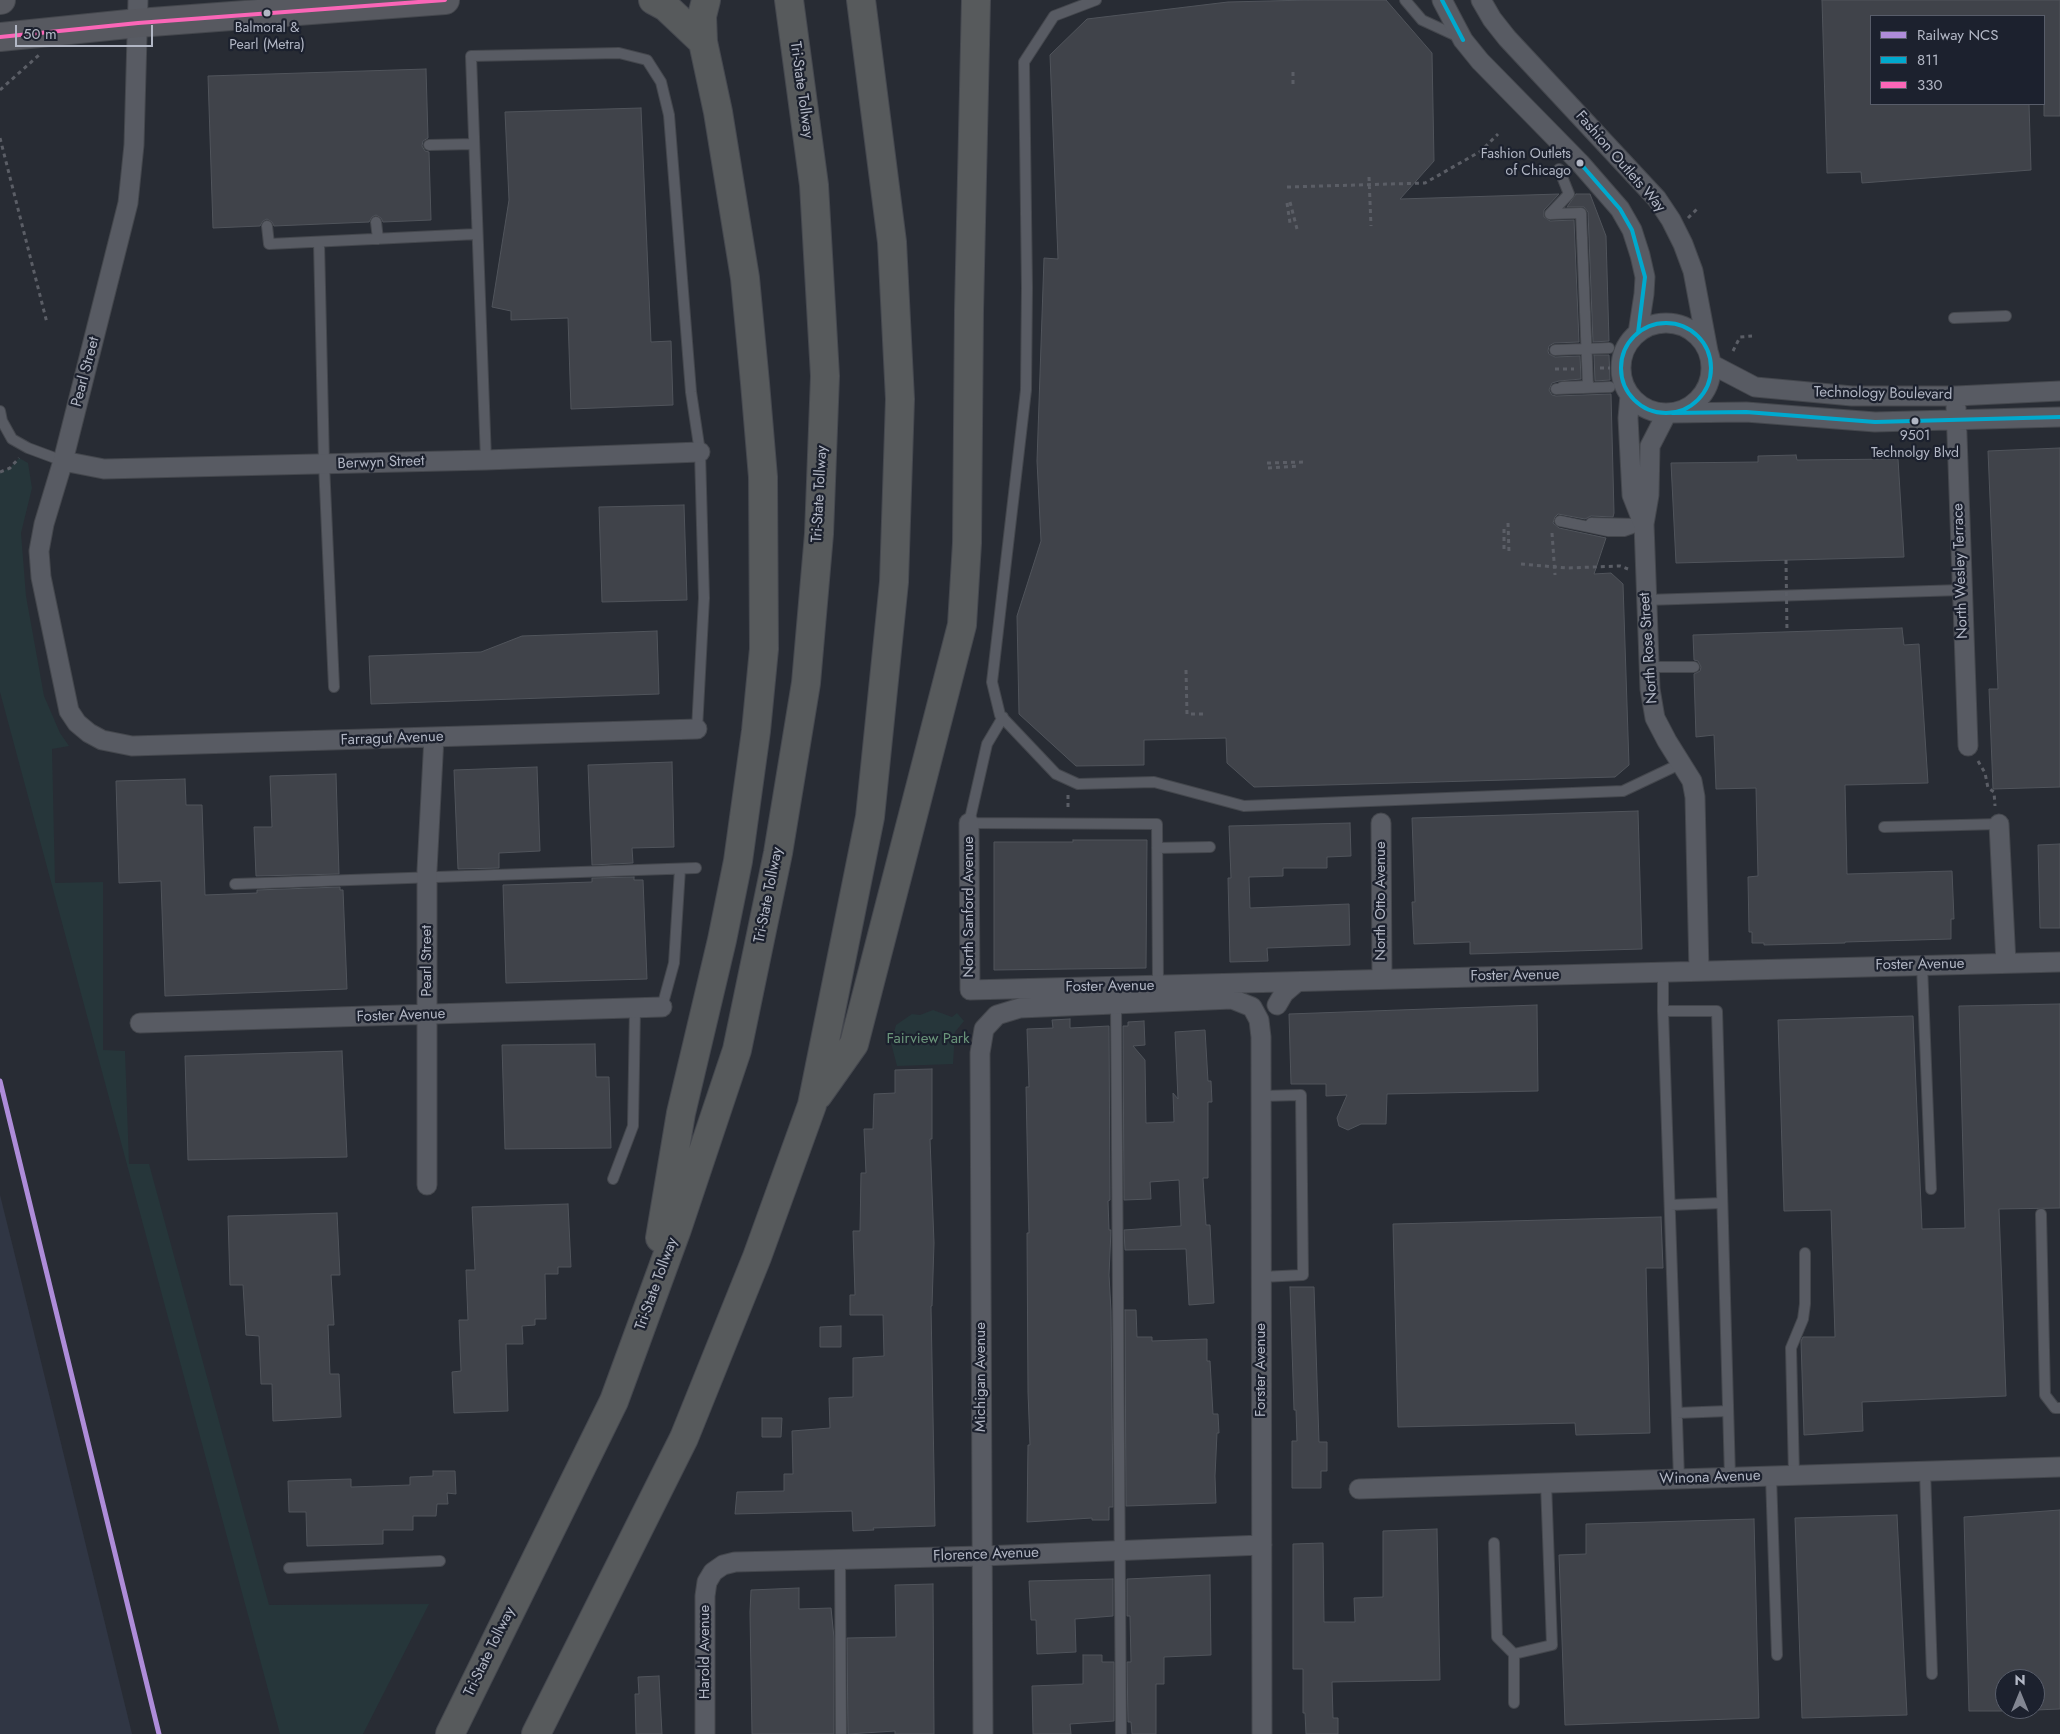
<!DOCTYPE html>
<html>
<head>
<meta charset="utf-8">
<style>
  body { margin:0 }
  #map { position:relative; width:2060px; height:1734px; overflow:hidden; background:#282c34; font-family:Jost,sans-serif }
  canvas { display:block }
  .legend { position:absolute; left:1870px; top:15px; width:175px; height:90px; box-sizing:border-box; background:#1c212e; border:1px solid #585d6a; margin:0; padding:6px 9px; list-style:none; font-size:15px; color:#b2b7c5 }
  .legend li { display:flex; align-items:center; gap:10px; height:25px }
  .legend b { width:25px; border:1px solid #585d6a }
  .north { position:absolute; left:1995px; top:1669px; width:50px; height:50px; box-sizing:border-box; background:#1c212e; border:1px solid #585d6a; border-radius:50%; rotate:0deg; font-size:14px; font-weight:700; line-height:20px; text-align:center; color:#b2b7c5 }
  .north::after { content:''; display:block; margin:auto; width:18px; height:22px; background:#828692; clip-path:polygon(50% 0,100% 100%,50% 72%,0 100%) }
  .scale { position:absolute; left:15px; top:25px; width:138px; height:22px; box-sizing:border-box; border:2px solid #b2b7c5; border-top:0; padding-left:6px; font-size:15px; line-height:18px; white-space:nowrap; color:#b2b7c5; -webkit-text-stroke:4px #1c212e; paint-order:stroke }
</style>
</head>
<body>
<div id="map">
<canvas width="2060" height="1734"></canvas>
<ul class="legend">
<li><b style="height:6px;background:#ae8cd9"></b>Railway NCS</li>
<li><b style="height:6px;background:#00a9ce"></b>811</li>
<li><b style="height:6px;background:#fa66b7"></b>330</li>
</ul>
<div class="north">N</div>
<div class="scale">50 m</div>
</div>
<script>
const context = document.querySelector('canvas').getContext('2d');
context.lineJoin = 'round';
function fillPath(path, color) { context.fillStyle = color; context.fill(path, 'evenodd'); }
const shape = rows => new Path2D(rows.map(r => 'M' + r).join(''));
function trace(path, color, width, dash) { context.strokeStyle = color; context.lineWidth = width; context.lineCap = dash ? 'butt' : 'round'; context.setLineDash(dash || []); context.stroke(path); }
function label(font, color, halo, rows, align = 'center') {
  context.font = font + ' Jost,sans-serif'; context.lineWidth = 4.5; context.setLineDash([]); context.textBaseline = 'middle'; context.strokeStyle = halo; context.fillStyle = color; for (const [text, x, y, turn = 0] of rows) {
    context.save(); context.translate(x, y); context.rotate((+turn || 0) * Math.PI / 180); context.textAlign = isNaN(turn) ? turn : align; if (halo) context.strokeText(text, 0, 0); context.fillText(text, 0, 0); context.restore();
  }
}
const airport = shape([
  [0,1195,22,1284,132,1734,0,1734]
]);
const green = shape([
  [19,458,28,463,32,488,21,533,26,596,44,696,60,733,69,746,52,749,55,883,103,882,103,1050,125,1051,129,1164,149,1164,269,1605,429,1604,363,1734,280,1734,0,692,0,472,10,468],
  [933,1010,952,1017,957,1013,964,1021,955,1032,953,1064,897,1066,891,1043,896,1025,912,1014,920,1015]
]);
const building = shape([
  [1308,0,1386,0,1432,53,1434,161,1400,199,1559,194,1544,210,1544,217,1550,221,1574,220,1579,342,1554,343,1549,346,1548,351,1549,354,1555,357,1580,356,1581,379,1559,381,1552,383,1549,390,1552,395,1556,396,1611,394,1614,513,1613,517,1591,516,1585,519,1558,514,1555,517,1553,523,1559,528,1606,538,1594,574,1611,573,1623,584,1629,765,1615,777,1254,787,1227,763,1226,738,1144,740,1144,765,1076,766,1019,714,1017,616,1041,541,1037,461,1044,258,1058,259,1050,55,1087,19,1228,2,1308,0],
  [1822,0,2060,0,2060,116,2044,116,2044,16,1871,16,1871,104,2029,104,2031,170,1862,183,1861,172,1827,173,1822,0],
  [426,69,428,138,423,141,422,146,425,151,429,152,431,220,383,222,381,218,376,215,372,217,369,222,274,226,272,222,267,219,263,221,260,226,213,228,208,76,426,69],
  [641,108,651,342,671,341,673,405,571,409,568,318,511,320,511,311,492,307,509,200,505,112,641,108],
  [1576,194,1590,194,1606,236,1609,341,1593,342,1588,212,1584,207,1567,207,1576,194],
  [1594,355,1609,355,1610,380,1595,381,1594,355],
  [2060,448,2060,787,1993,789,1989,689,1998,689,1988,451,2060,448],
  [1796,455,1797,460,1898,459,1904,557,1676,563,1671,463,1758,462,1758,456,1796,455],
  [684,505,687,600,602,602,599,507,684,505],
  [1902,628,1904,645,1919,644,1928,783,1845,785,1847,874,1952,871,1954,919,1951,919,1951,939,1845,942,1845,943,1764,945,1764,943,1752,943,1752,932,1749,932,1748,877,1758,876,1756,788,1716,789,1714,735,1696,737,1694,674,1700,671,1701,667,1698,661,1694,660,1693,635,1902,628],
  [657,631,659,694,371,704,369,656,481,652,522,636,657,631],
  [672,762,674,847,632,848,633,863,592,865,588,765,672,762],
  [537,767,540,851,499,853,499,868,458,869,454,770,537,767],
  [336,774,339,874,256,876,254,827,272,827,270,776,336,774],
  [185,779,186,805,202,805,205,895,257,893,257,890,340,887,340,890,343,890,347,989,165,996,161,881,119,883,116,781,185,779],
  [1638,811,1642,949,1470,954,1470,942,1414,944,1412,902,1415,902,1412,818,1638,811],
  [1350,823,1351,856,1327,857,1327,868,1283,868,1283,876,1249,877,1250,908,1349,904,1350,945,1267,948,1268,961,1230,962,1228,878,1231,878,1229,826,1350,823],
  [1073,840,1147,840,1146,968,994,970,994,842,1073,842,1073,840],
  [2060,844,2060,928,2040,928,2038,845,2060,844],
  [634,877,634,880,643,880,647,979,506,983,503,885,592,882,592,878,634,877],
  [2060,1004,2060,1208,1999,1209,2006,1396,1862,1402,1863,1431,1804,1435,1801,1341,1803,1337,1835,1337,1831,1210,1784,1211,1778,1020,1913,1016,1922,1229,1965,1228,1959,1006,2060,1004],
  [1537,1005,1538,1091,1387,1094,1386,1124,1361,1124,1348,1130,1339,1126,1337,1118,1347,1095,1326,1096,1326,1084,1291,1084,1289,1014,1537,1005],
  [1070,1019,1070,1028,1109,1026,1110,1200,1108,1201,1109,1230,1111,1230,1109,1275,1111,1311,1113,1507,1109,1507,1109,1520,1092,1520,1092,1518,1027,1522,1028,1445,1030,1445,1028,1392,1027,1233,1029,1233,1026,1087,1029,1087,1027,1029,1053,1028,1052,1020,1070,1019],
  [1144,1021,1145,1045,1133,1046,1145,1060,1146,1123,1174,1122,1173,1093,1178,1099,1175,1032,1205,1030,1208,1081,1211,1081,1212,1102,1208,1102,1208,1178,1203,1178,1206,1225,1210,1225,1214,1303,1189,1305,1186,1249,1125,1250,1124,1230,1181,1226,1179,1180,1150,1182,1151,1199,1124,1200,1123,1026,1128,1026,1128,1022,1144,1021],
  [595,1044,596,1077,609,1077,611,1148,505,1149,502,1045,595,1044],
  [342,1051,347,1157,188,1160,185,1056,342,1051],
  [932,1069,932,1139,930,1139,934,1243,932,1306,931,1306,935,1526,873,1528,874,1530,853,1531,852,1511,735,1514,737,1492,784,1491,784,1474,793,1474,792,1431,830,1428,829,1398,853,1397,853,1358,884,1356,883,1315,850,1315,850,1295,855,1295,853,1231,860,1231,861,1173,866,1173,864,1129,873,1129,874,1094,895,1093,895,1070,932,1069],
  [568,1204,571,1267,558,1267,558,1274,545,1274,546,1319,535,1319,535,1325,522,1326,523,1344,506,1344,508,1411,454,1413,452,1372,461,1371,459,1320,468,1320,466,1270,475,1270,472,1207,568,1204],
  [337,1213,340,1275,331,1275,334,1325,328,1325,330,1374,339,1374,341,1417,273,1421,272,1384,261,1384,259,1336,246,1335,243,1285,230,1285,228,1216,337,1213],
  [1661,1217,1663,1268,1646,1268,1650,1433,1576,1435,1575,1423,1398,1427,1393,1224,1661,1217],
  [1290,1287,1314,1287,1319,1442,1327,1442,1327,1471,1321,1471,1321,1488,1292,1488,1292,1441,1297,1441,1296,1410,1294,1410,1290,1287],
  [1125,1310,1136,1310,1137,1337,1152,1337,1152,1341,1207,1339,1207,1361,1210,1361,1213,1414,1218,1414,1219,1433,1217,1433,1215,1476,1216,1503,1126,1506,1125,1310],
  [841,1326,841,1347,820,1347,820,1327,841,1326],
  [762,1418,782,1418,781,1437,762,1437,762,1418],
  [433,1471,455,1471,456,1494,447,1493,448,1504,437,1504,436,1516,413,1516,413,1530,383,1530,383,1544,307,1546,306,1512,289,1512,288,1481,351,1479,351,1487,410,1485,410,1477,433,1476,433,1471],
  [2060,1510,2060,1709,2035,1710,2035,1679,2005,1679,2005,1711,1969,1711,1964,1517,2060,1510],
  [1897,1515,1907,1715,1802,1718,1795,1518,1897,1515],
  [1754,1519,1759,1718,1565,1725,1559,1555,1586,1554,1586,1524,1754,1519],
  [1437,1529,1440,1680,1332,1682,1333,1718,1338,1718,1338,1734,1306,1734,1305,1713,1303,1713,1303,1669,1293,1669,1293,1544,1323,1543,1324,1622,1355,1622,1354,1598,1383,1597,1383,1531,1437,1529],
  [1210,1575,1211,1655,1164,1657,1164,1684,1156,1684,1156,1734,1132,1734,1131,1722,1128,1722,1127,1662,1131,1662,1130,1616,1127,1616,1127,1579,1210,1575],
  [1113,1579,1113,1616,1075,1619,1076,1652,1037,1654,1036,1620,1031,1620,1029,1581,1113,1579],
  [933,1584,934,1734,895,1734,895,1731,848,1734,847,1638,896,1637,895,1585,933,1584],
  [799,1588,799,1609,831,1608,834,1638,834,1734,752,1734,750,1612,751,1590,799,1588],
  [1083,1655,1102,1655,1102,1662,1114,1662,1114,1721,1070,1724,1071,1734,1033,1734,1032,1686,1083,1684,1083,1655],
  [659,1676,662,1734,636,1734,635,1694,639,1694,638,1677,659,1676]
]);
const path = shape([
  [1293,84,1293,69],
  [0,90,39,55],
  [0,138,47,323],
  [1369,177,1371,226],
  [1287,187,1425,183,1481,151,1498,134],
  [1290,202,1297,229],
  [1287,203,1290,223],
  [1688,218,1699,207],
  [1733,351,1740,337,1752,336],
  [1600,368,1610,368],
  [1555,369,1574,369],
  [1267,463,1305,462],
  [1268,468,1298,466],
  [0,472,10,468,19,458],
  [1508,523,1509,552],
  [1504,529,1504,553],
  [1552,533,1555,575],
  [1521,564,1567,568,1620,566,1628,569],
  [1186,670,1187,714,1207,714],
  [1978,761,1985,773,1988,788,1994,792,1995,806],
  [1068,795,1068,810]
]);
const lane = shape([
  [1096,0,1054,16,1024,62,1027,288,1026,390,992,682,1000,715,1056,774,1078,784,1154,782,1244,806,1623,791,1682,763],
  [1405,0,1422,20,1461,38],
  [429,145,474,144],
  [1550,214,1581,213,1588,386,1562,387],
  [1550,214,1569,194,1559,169],
  [376,222,378,239],
  [267,226,269,244,477,234],
  [319,242,324,464,334,687],
  [1954,318,2006,316],
  [1555,350,1609,348],
  [1556,389,1610,387],
  [0,411,2,421,12,439,28,448,63,461],
  [486,460,471,56,619,53,647,60,661,82,669,115,691,392,700,452,704,598,697,729],
  [1560,521,1608,531,1624,531,1644,524],
  [1591,523,1637,524],
  [1646,600,1961,590],
  [1649,667,1694,667],
  [1003,717,987,744,969,823,1157,824,1158,985],
  [1884,827,1999,824],
  [1157,848,1210,847],
  [235,884,696,868],
  [1922,965,1931,1189],
  [1663,972,1663,1011,1679,1479],
  [1116,1004,1121,1734],
  [662,1007,674,963,680,869],
  [1663,1011,1717,1011,1730,1477],
  [613,1179,633,1126,635,1008],
  [1670,1205,1722,1203],
  [2041,1214,2045,1395,2055,1408,2060,1408],
  [1261,1277,1303,1275,1301,1095,1262,1096],
  [1677,1413,1728,1411],
  [1925,1471,1932,1674],
  [1794,1475,1791,1348,1803,1319,1805,1304,1805,1253],
  [1771,1476,1777,1655],
  [1494,1543,1497,1637,1514,1654],
  [840,1559,841,1734],
  [289,1568,440,1561],
  [1514,1703,1514,1654,1552,1645,1546,1483]
]);
const street = shape([
  [138,0,134,145,128,203,63,461,44,524,39,551,41,577,69,711,77,723,89,733,102,740,132,746,697,729],
  [1442,0,1463,40,1480,61,1580,163,1620,209,1632,230,1640,255,1645,277,1644,294,1638,333],
  [1481,0,1492,19,1507,38,1657,199,1671,220,1683,244,1693,271,1708,351],
  '1621 368a45 45 0 1 1 90 0a45 45 0 1 1-90 0Z',
  [1711,364,1755,387,1852,396,1956,396,2060,391],
  [1630,395,1628,418,1632,495,1643,523],
  [1956,407,1968,746],
  [1667,413,1650,446,1649,495,1644,524,1650,689,1655,718,1667,741,1692,781,1695,797,1699,971],
  [1672,413,1746,412,1875,422,2060,417],
  [63,461,104,469,486,460,700,452],
  [969,823,970,990,2060,962],
  [1381,823,1382,979],
  [1999,824,2006,963],
  [1277,1005,1284,993,1297,982],
  [140,1023,662,1007],
  [427,1185,427,870,434,737],
  [1359,1489,2060,1467],
  [705,1734,705,1596,707,1582,713,1572,723,1565,735,1562,982,1556,1262,1545],
  [983,1734,980,1053,984,1029,997,1015,1020,1008,1232,999,1252,1007,1259,1020,1261,1037,1262,1734]
]);
const secondary = shape([
  [0,0,1,0],
  [0,37,138,23,445,0]
]);
const highway = shape([
  [653,0,666,7,703,42],
  [818,1095,854,1044,962,625,967,543,969,311,976,0],
  [660,1238,681,1113,722,940,738,861,756,731,764,649,763,477,755,383,745,278,718,112,703,42,702,16,706,0],
  [450,1734,614,1401,677,1229,737,1050,778,853,806,683,819,534,825,376,814,185,789,0],
  [536,1734,684,1438,757,1257,812,1105,870,817,894,582,900,399,892,242,861,0]
]);
const pathBridge = shape([
  [1786,560,1787,632]
]);
const bus1 = shape([
  [1442,0,1463,40],
  [1580,163,1620,209,1632,230,1645,277,1638,333],
  '1621 368a45 45 0 1 1 90 0a45 45 0 1 1-90 0Z',
  [1672,413,1746,412,1875,422,2060,417]
]);
const bus2 = shape([
  [0,37,138,23,445,0]
]);
const rail1 = shape([
  [0,1081,159,1734]
]);
const markers = [
  [267,13,4.5,"#b2b7c5"],
  [1580,163,4.5,"#b2b7c5"],
  [1915,421,4.5,"#b2b7c5"]
];
const busNames = [
  ["Balmoral &",267,29],
  ["Pearl (Metra)",267,46],
  ["Fashion Outlets",1571,155,"right"],
  ["of Chicago",1571,172,"right"],
  ["9501",1915,437],
  ["Technolgy Blvd",1915,454]
];
const streetNames = [
  ["Tri-State Tollway",801,90,82],
  ["Fashion Outlets Way",1620,162,49],
  ["Pearl Street",86,372,-75],
  ["Technology Boulevard",1883,394,1],
  ["Berwyn Street",381,463,-2],
  ["Tri-State Tollway",820,494,-87],
  ["North Wesley Terrace",1961,571,-92],
  ["North Rose Street",1649,648,-94],
  ["Farragut Avenue",392,739,-2],
  ["Tri-State Tollway",769,895,-79],
  ["North Otto Avenue",1381,901,-90],
  ["North Sanford Avenue",969,907,-90],
  ["Pearl Street",427,961,-90],
  ["Foster Avenue",1920,965,-1],
  ["Foster Avenue",1515,976,-1],
  ["Foster Avenue",1110,987,-1],
  ["Foster Avenue",401,1016,-2],
  ["Tri-State Tollway",657,1284,-70],
  ["Forster Avenue",1261,1370,-90],
  ["Michigan Avenue",981,1377,-90],
  ["Winona Avenue",1710,1478,-2],
  ["Florence Avenue",986,1555,-2],
  ["Tri-State Tollway",490,1652,-64],
  ["Harold Avenue",705,1652,-90]
];
const parkNames = [
  ["Fairview Park",928,1039]
];
fillPath(airport, '#303644');
fillPath(green, '#26363a');
fillPath(building, '#40434a');
trace(building, '#50545b', 1);
trace(lane, '#44474d', 12);
trace(street, '#44474d', 21);
trace(secondary, '#44474d', 30);
trace(highway, '#45484f', 30);
trace(path, '#5b5e66', 3, [4, 4]);
trace(lane, '#585b63', 10);
trace(street, '#585b63', 19);
trace(secondary, '#575960', 28);
trace(highway, '#575a5c', 28);
trace(pathBridge, '#5b5e66', 3, [4, 4]);
trace(bus1, '#00a9ce', 4);
trace(bus2, '#fa66b7', 4);
trace(rail1, '#ae8cd9', 5);
for (const [x, y, r, color] of markers) { const dot = new Path2D(); dot.arc(x, y, r, 0, 2 * Math.PI); context.fillStyle = color; context.fill(dot); trace(dot, '#1c212e', 2); }
label('14px', '#b2b7c5', '#1c212e', busNames);
label('15px', '#b2b7c5', '#1c212e', streetNames);
label('15px', '#6a957a', '#1c212e', parkNames);
</script>
</body>
</html>
